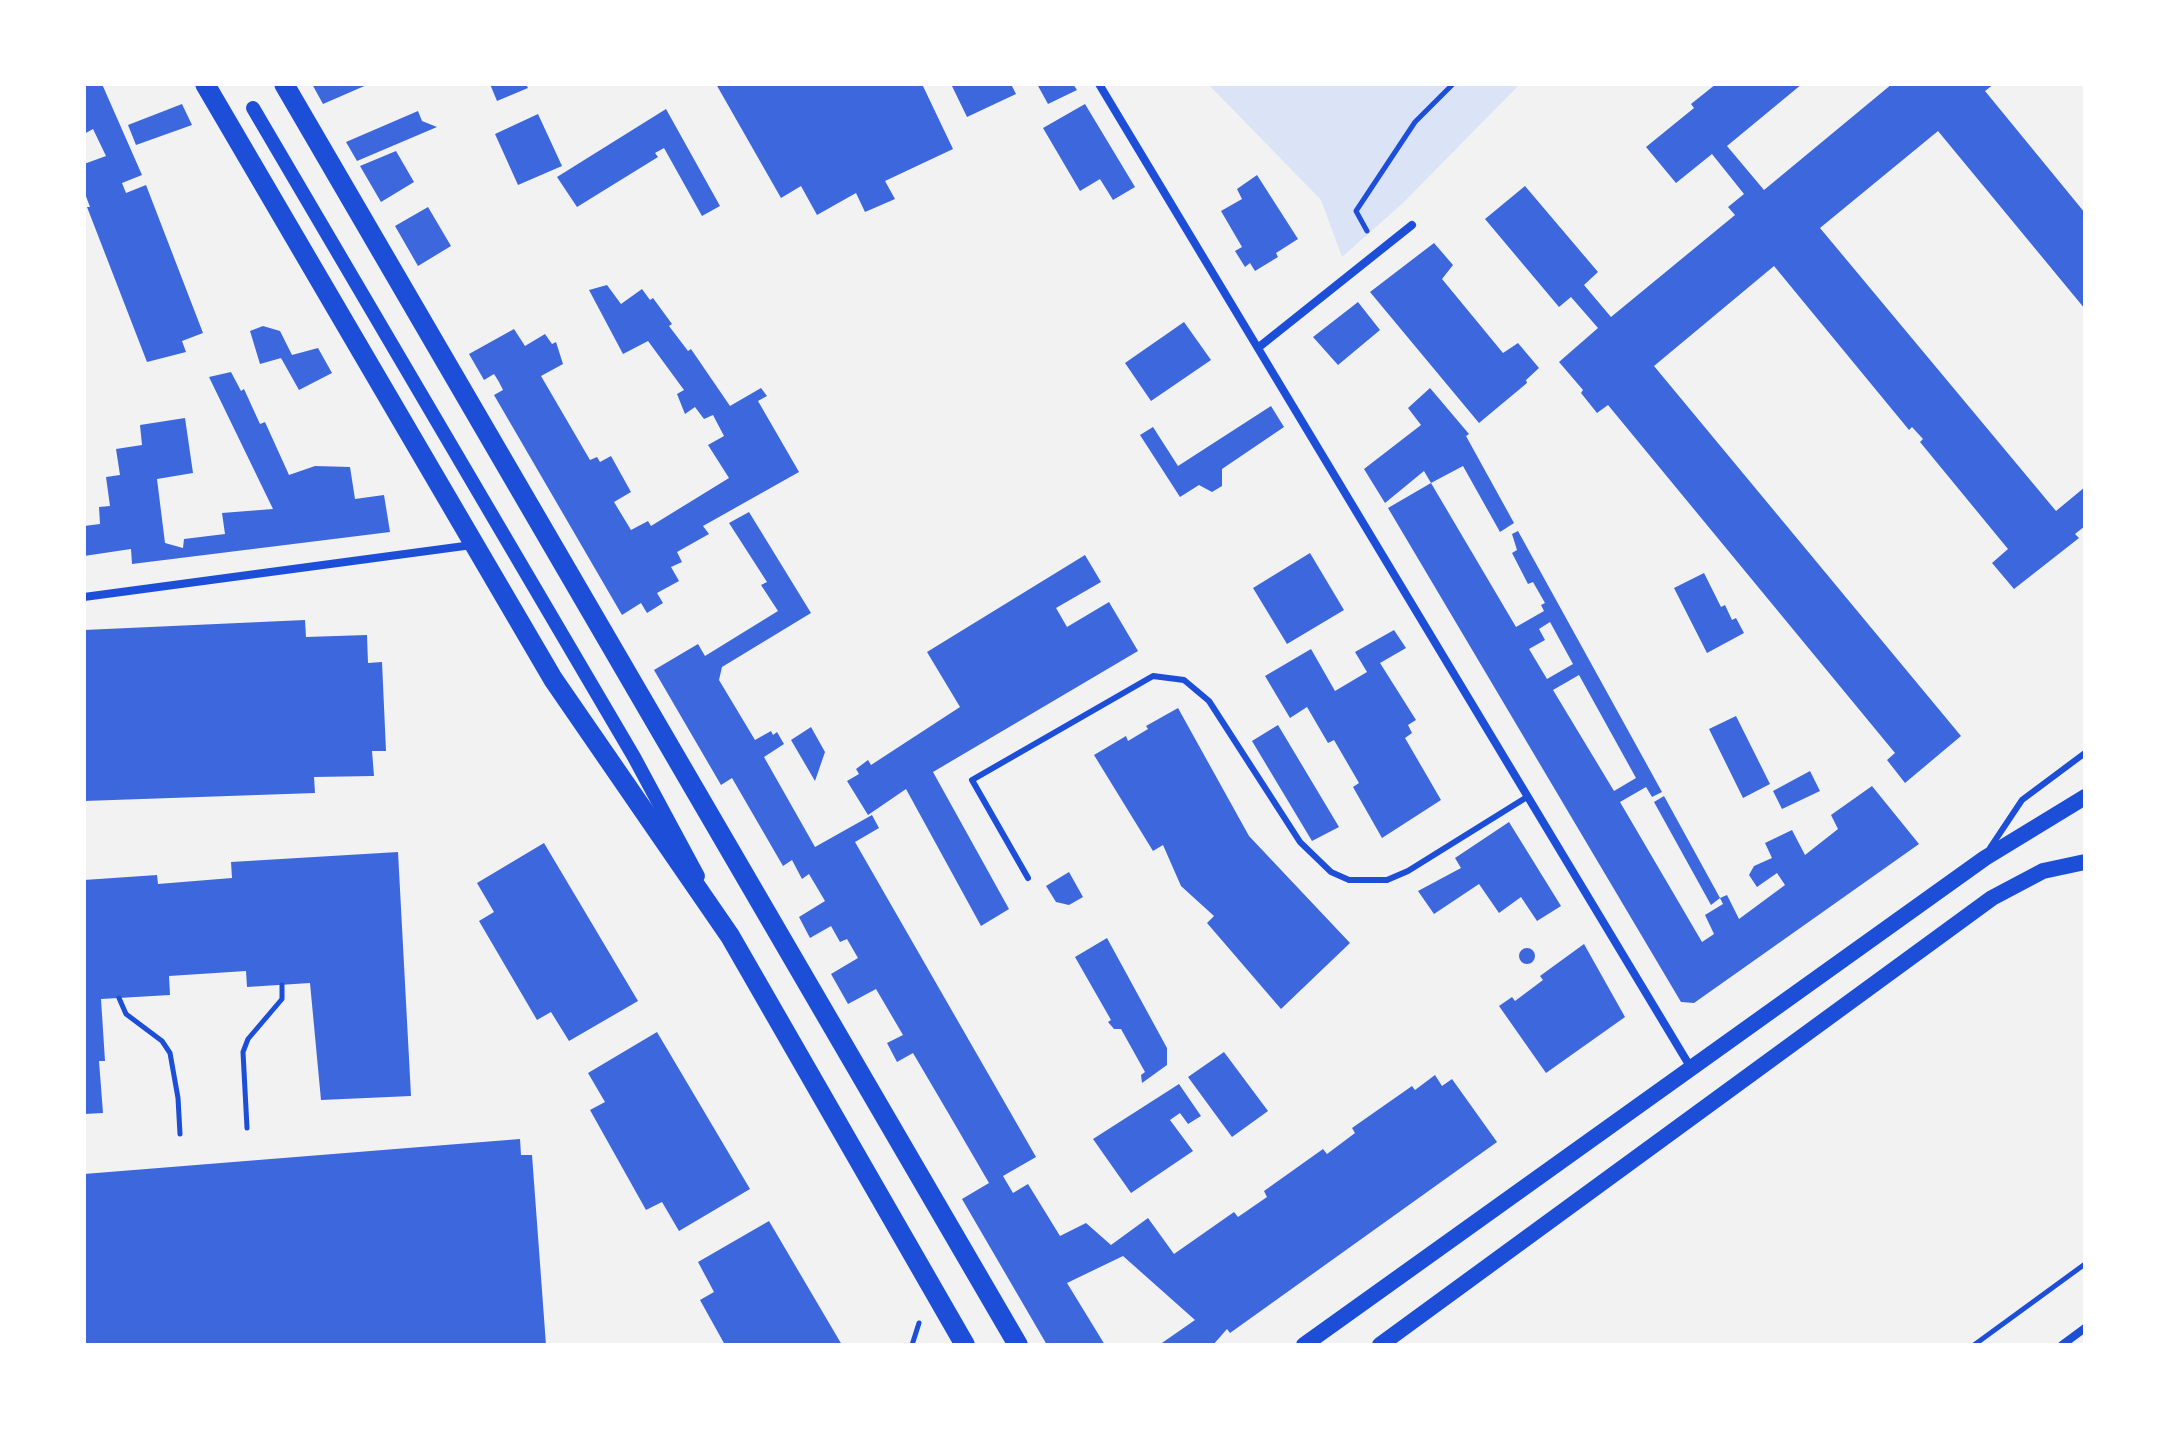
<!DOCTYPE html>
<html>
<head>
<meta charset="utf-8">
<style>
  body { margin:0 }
  #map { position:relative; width:2169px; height:1429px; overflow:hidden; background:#f2f2f2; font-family:"Noto Serif",serif }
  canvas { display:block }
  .frame { position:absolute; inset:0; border:86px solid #fff; pointer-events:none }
</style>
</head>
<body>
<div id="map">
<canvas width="2169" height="1429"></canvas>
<div class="frame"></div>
</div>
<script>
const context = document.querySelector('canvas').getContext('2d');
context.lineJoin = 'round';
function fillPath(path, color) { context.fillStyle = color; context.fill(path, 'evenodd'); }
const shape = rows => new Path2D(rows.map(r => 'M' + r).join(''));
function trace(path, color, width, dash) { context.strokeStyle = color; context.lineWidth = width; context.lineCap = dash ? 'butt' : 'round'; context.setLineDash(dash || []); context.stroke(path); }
const green = shape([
  [1208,84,1520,84,1403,203,1342,257,1321,200]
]);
const building = shape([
  [84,84,102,84,142,175,122,183,126,193,146,185,203,333,182,341,186,352,147,362,87,207,90,207,84,191,84,164,106,156,93,129,84,134],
  [312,84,369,84,323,104],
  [490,84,526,84,528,88,497,101],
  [716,84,922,84,953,149,885,181,895,199,865,212,856,193,817,215,801,186,781,198],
  [951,84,1011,84,1016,94,967,117],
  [1037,84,1073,84,1077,90,1048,104],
  [1716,84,1802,84,1727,146,1764,190,1892,84,1994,84,1985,91,2085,213,2085,309,1938,131,1820,228,2056,511,2085,487,2085,526,2075,534,2079,538,2014,589,1992,563,2008,549,1920,442,1923,439,1912,427,1909,430,1774,266,1654,366,1961,736,1905,783,1887,760,1895,753,1608,405,1597,413,1581,393,1583,390,1559,362,1598,328,1571,297,1559,307,1485,219,1525,186,1598,272,1584,285,1611,317,1735,215,1728,207,1744,194,1712,154,1676,183,1646,147,1694,108,1691,104],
  [182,104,192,125,136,145,128,125],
  [1085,104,1135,187,1113,200,1100,179,1080,191,1043,128],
  [666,109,720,206,702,216,664,148,655,153,658,157,577,207,557,177],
  [418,111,422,121,437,127,357,161,346,142],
  [538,114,562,166,518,185,495,134],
  [396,151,414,182,381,202,360,166],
  [1257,175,1298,239,1276,253,1278,257,1255,271,1250,263,1245,267,1235,251,1242,247,1221,211,1242,199,1237,189],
  [428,207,451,246,418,266,395,226],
  [1434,243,1453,265,1442,279,1503,353,1518,343,1539,368,1526,380,1527,383,1479,423,1370,292],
  [607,285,621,304,642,289,650,300,653,298,672,324,669,326,688,351,691,349,730,406,761,388,767,396,758,401,799,472,703,526,709,534,677,552,682,562,671,567,679,581,657,593,663,603,647,613,641,603,622,615,494,395,503,390,499,382,494,374,484,380,469,354,514,329,525,346,545,334,552,344,556,342,563,364,541,376,590,460,597,457,600,462,611,456,631,492,614,502,631,530,648,521,651,526,729,478,708,445,724,436,713,415,704,419,695,407,685,414,677,394,684,390,648,341,623,354,589,290],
  [1358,302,1380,330,1338,365,1313,337],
  [1184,322,1211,360,1151,401,1125,363],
  [263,326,280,331,292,355,318,348,332,373,299,390,281,358,260,364,250,331],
  [231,372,241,391,244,389,260,424,265,422,289,475,315,466,350,467,355,499,384,495,390,532,132,564,131,549,84,556,84,526,100,524,99,507,110,506,106,477,120,475,116,449,142,445,140,425,185,418,193,473,157,479,165,543,183,548,184,539,225,534,222,513,273,509,209,377],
  [1430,388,1469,434,1466,436,1514,523,1500,532,1463,466,1431,483,1516,627,1544,611,1541,605,1545,603,1533,582,1528,584,1512,553,1517,550,1512,534,1518,531,1662,792,1652,797,1646,787,1620,802,1702,942,1714,934,1705,915,1723,904,1720,898,1727,895,1739,919,1785,885,1777,873,1757,887,1749,875,1754,866,1772,858,1765,843,1792,830,1805,855,1838,829,1831,815,1872,786,1919,844,1694,1003,1681,1002,1388,508,1431,483,1424,471,1385,503,1364,469,1421,425,1408,408],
  [1550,622,1573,664,1547,679,1529,649,1545,640,1539,629],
  [1579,675,1636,778,1614,791,1553,690],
  [1271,406,1284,427,1222,469,1222,486,1212,492,1199,485,1180,497,1140,435,1153,427,1178,466],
  [749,512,811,613,722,667,719,680,755,740,771,731,773,735,777,732,784,744,764,757,815,847,872,815,879,828,855,842,1036,1157,1003,1176,1013,1193,1028,1184,1060,1236,1086,1223,1111,1245,1148,1218,1174,1254,1234,1212,1238,1217,1267,1197,1264,1191,1323,1149,1327,1154,1355,1133,1352,1128,1412,1086,1415,1090,1435,1075,1442,1086,1452,1079,1497,1142,1230,1333,1227,1329,1213,1345,1159,1345,1195,1320,1123,1256,1067,1283,1105,1345,1047,1345,962,1199,989,1183,950,1116,913,1053,897,1062,887,1043,903,1035,876,989,848,1004,831,974,858,958,847,939,840,942,831,926,810,938,799,917,825,901,809,874,802,879,792,860,783,866,732,778,721,785,654,670,698,644,705,656,778,611,761,585,767,582,729,523],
  [1310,553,1344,610,1287,644,1253,588],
  [1085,555,1101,582,1056,608,1067,627,1109,602,1138,651,933,772,1009,909,981,926,906,789,868,815,847,781,859,774,856,769,868,760,871,765,960,707,927,652],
  [1704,573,1721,607,1725,605,1732,620,1736,618,1744,633,1707,653,1674,588],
  [305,620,306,637,367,635,368,663,382,662,386,751,372,751,374,776,314,777,315,793,84,801,84,630],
  [1394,630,1406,648,1380,663,1416,720,1408,725,1412,733,1405,738,1441,800,1382,838,1353,787,1359,783,1334,740,1328,743,1307,707,1290,718,1265,676,1311,649,1335,691,1367,672,1355,652],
  [1178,708,1249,836,1350,943,1281,1009,1207,923,1214,916,1181,886,1163,845,1153,851,1094,755,1126,736,1128,741,1148,729,1146,726],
  [1736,716,1770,784,1743,798,1709,729],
  [1278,725,1339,827,1312,841,1252,741],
  [811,727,825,752,815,781,791,740],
  [1810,771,1820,791,1782,809,1773,791],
  [1664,796,1720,898,1711,905,1654,802],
  [1509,822,1561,906,1537,921,1521,897,1499,913,1479,884,1434,914,1418,891,1461,868,1455,858],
  [544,843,638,1001,569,1041,551,1012,537,1020,479,921,494,912,477,883],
  [398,852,411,1096,321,1100,310,983,247,987,246,971,169,976,170,995,101,999,105,1061,99,1061,103,1113,84,1114,84,880,157,875,158,884,232,878,231,862],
  [1069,872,1083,897,1069,905,1056,902,1046,886],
  [1107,938,1167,1048,1167,1065,1142,1083,1141,1075,1145,1072,1121,1029,1114,1029,1108,1022,1111,1020,1075,957],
  [1584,944,1625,1017,1546,1073,1499,1006,1512,997,1515,1001,1543,980,1540,976],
  '1519 956a8 8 0 1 1 16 0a8 8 0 1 1-16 0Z',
  [657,1032,750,1189,679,1231,662,1202,646,1210,590,1110,605,1102,588,1073],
  [1224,1052,1268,1111,1232,1137,1188,1077],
  [1179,1084,1201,1116,1188,1124,1180,1113,1170,1120,1193,1151,1131,1193,1093,1139],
  [520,1139,521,1155,532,1155,546,1345,84,1345,84,1174],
  [769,1221,842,1345,725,1345,700,1300,714,1292,698,1262]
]);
const path = shape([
  [1367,231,1356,211,1415,122,1453,84],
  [119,998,126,1014,162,1041,170,1053,178,1098,180,1134],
  [247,1128,243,1052,248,1039,282,999,282,985],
  [912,1345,919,1323],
  [1974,1345,2085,1264]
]);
const service = shape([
  [1990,848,2022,800,2085,753],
  [1028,878,972,780,1153,676,1184,680,1209,701,1300,842,1331,872,1349,880,1387,880,1408,871,1527,797]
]);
const minor = shape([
  [1099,84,1691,1068],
  [1259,347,1412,225],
  [84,597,472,545],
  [2062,1345,2085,1328]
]);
const tertiary = shape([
  [253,108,634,757,698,876]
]);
const secondary = shape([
  [1304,1345,1985,858,2085,797],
  [1380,1345,1992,898,2043,871,2085,862]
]);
const primary = shape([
  [205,84,553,679,730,936,965,1345],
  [284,84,1018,1345]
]);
fillPath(green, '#dbe4f7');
fillPath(building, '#3d67dc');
trace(path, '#1d4ed8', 5);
trace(service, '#1d4ed8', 6);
trace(minor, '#1d4ed8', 8);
trace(tertiary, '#1d4ed8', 14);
trace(secondary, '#1d4ed8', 16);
trace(primary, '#1d4ed8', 20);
</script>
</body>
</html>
